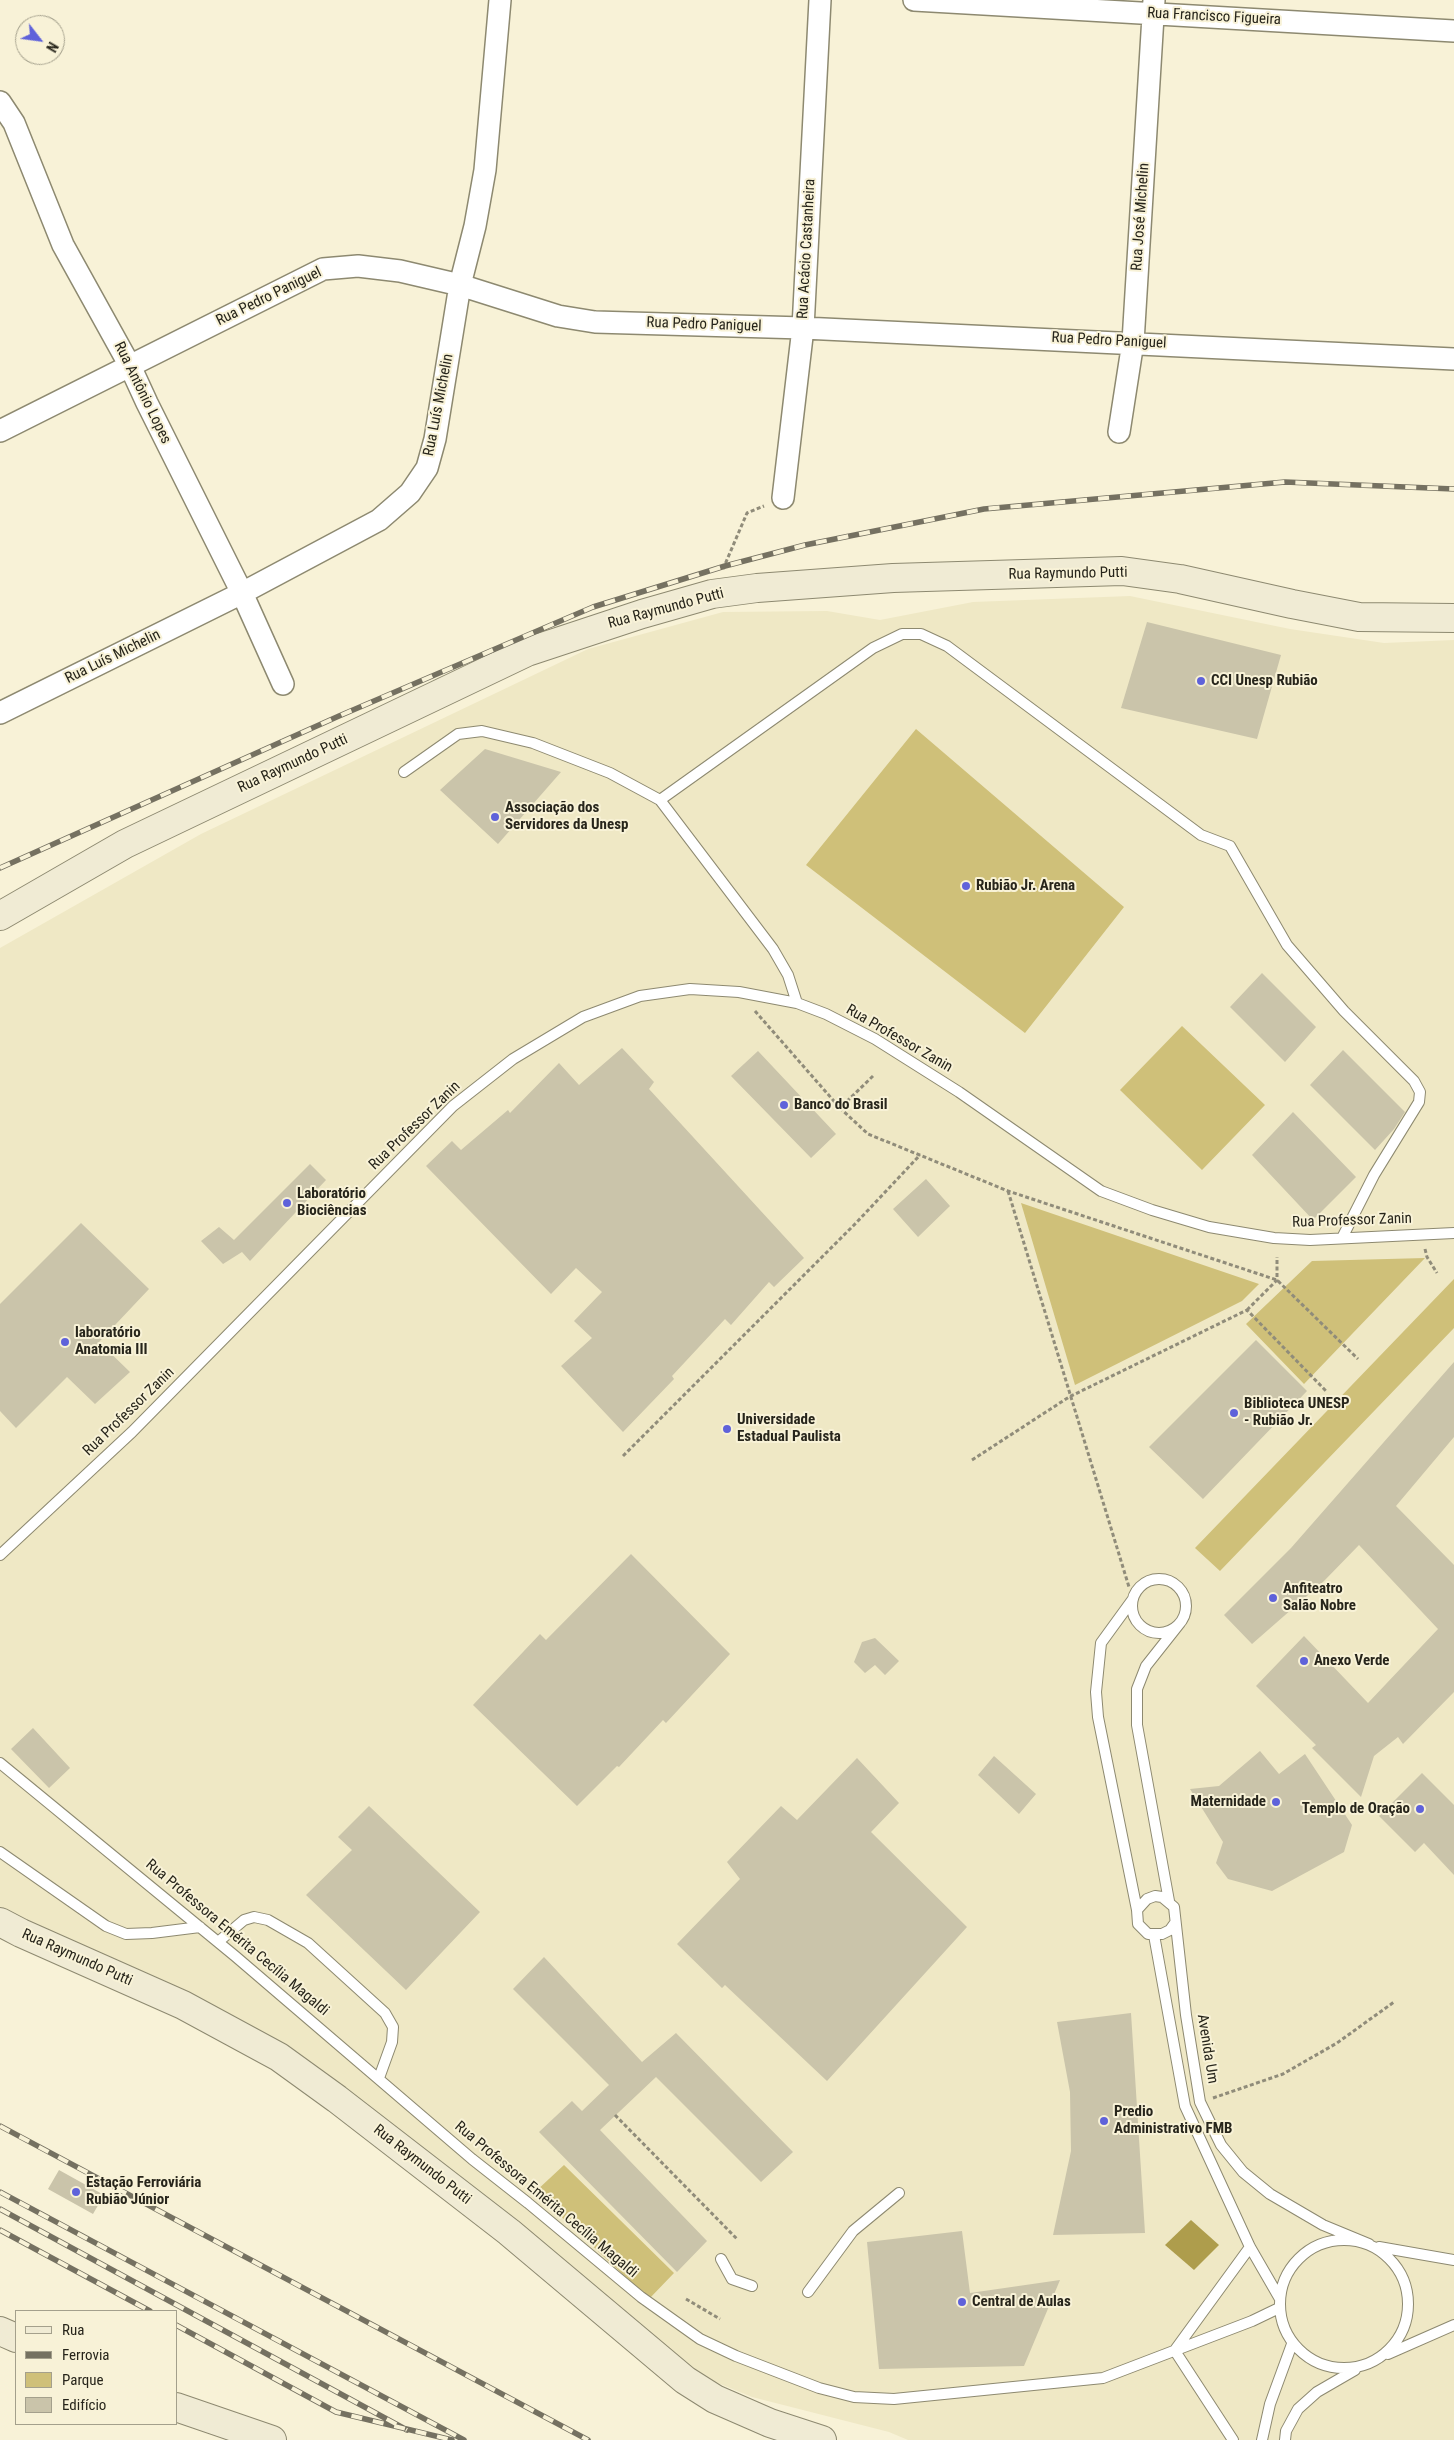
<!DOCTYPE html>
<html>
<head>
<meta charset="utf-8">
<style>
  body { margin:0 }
  #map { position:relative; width:1454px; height:2440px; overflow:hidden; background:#f8f2d7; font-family:"Roboto Condensed",sans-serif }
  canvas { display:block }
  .legend { position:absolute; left:15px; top:2310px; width:162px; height:115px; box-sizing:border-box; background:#f8f2d7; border:1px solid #a4a08c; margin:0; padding:6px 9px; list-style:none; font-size:15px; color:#27251b }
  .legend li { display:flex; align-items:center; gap:10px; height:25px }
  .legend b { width:25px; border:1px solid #a4a08c }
  .north { position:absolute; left:15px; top:15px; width:50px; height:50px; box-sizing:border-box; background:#f8f2d7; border:1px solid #a4a08c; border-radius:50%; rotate:120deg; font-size:14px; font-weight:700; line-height:20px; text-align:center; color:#27251b }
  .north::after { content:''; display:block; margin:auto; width:18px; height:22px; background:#5f62da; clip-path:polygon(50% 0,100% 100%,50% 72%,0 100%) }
</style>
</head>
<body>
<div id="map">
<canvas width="1454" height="2440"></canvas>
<ul class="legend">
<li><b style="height:6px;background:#f0ebd4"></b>Rua</li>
<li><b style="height:6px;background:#757161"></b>Ferrovia</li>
<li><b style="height:14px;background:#cfc079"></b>Parque</li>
<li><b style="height:14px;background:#cac4aa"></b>Edifício</li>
</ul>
<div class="north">N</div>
</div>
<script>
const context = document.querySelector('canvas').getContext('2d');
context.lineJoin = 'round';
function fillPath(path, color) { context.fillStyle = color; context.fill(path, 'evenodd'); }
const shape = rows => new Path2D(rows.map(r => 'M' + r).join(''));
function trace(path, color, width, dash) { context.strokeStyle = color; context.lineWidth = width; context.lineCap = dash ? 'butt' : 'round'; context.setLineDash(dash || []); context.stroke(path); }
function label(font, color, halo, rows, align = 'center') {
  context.font = font + ' "Roboto Condensed",sans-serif'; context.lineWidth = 4; context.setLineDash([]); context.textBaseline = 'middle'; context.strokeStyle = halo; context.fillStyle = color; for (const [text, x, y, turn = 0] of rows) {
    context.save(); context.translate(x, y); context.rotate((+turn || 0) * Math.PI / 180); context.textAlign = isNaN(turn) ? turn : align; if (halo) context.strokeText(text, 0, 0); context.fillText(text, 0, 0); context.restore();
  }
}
const built = shape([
  [1130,596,1290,629,1384,643,1454,640,1454,2440,908,2440,889,2432,752,2397,708,2379,635,2326,346,2094,0,1910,0,948,201,834,588,649,723,612,827,611,880,620,973,602]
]);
const green = shape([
  [916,729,1124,907,1025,1033,806,865],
  [1182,1026,1265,1105,1202,1170,1120,1090],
  [1021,1203,1259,1284,1242,1301,1075,1385],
  [1425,1258,1304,1384,1246,1324,1312,1261],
  [1454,1279,1454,1328,1220,1571,1195,1548],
  [564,2165,674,2273,649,2299,535,2192]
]);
const water = shape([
  [1191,2220,1219,2245,1194,2270,1165,2245]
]);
const building = shape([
  [1147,622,1281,655,1257,739,1121,708],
  [485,749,561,772,498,844,440,790],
  [1262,973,1316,1027,1285,1062,1230,1007],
  [622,1048,654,1082,649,1089,804,1258,774,1287,769,1282,731,1325,725,1319,672,1376,674,1379,623,1432,561,1366,592,1338,574,1321,602,1292,576,1268,551,1294,426,1166,452,1141,461,1150,508,1110,510,1113,559,1063,579,1085],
  [1343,1050,1405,1112,1394,1129,1375,1150,1310,1085],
  [758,1051,836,1134,811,1158,731,1076],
  [1293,1112,1356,1177,1313,1220,1252,1155],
  [310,1164,326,1180,250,1261,242,1252,223,1264,201,1241,219,1227,234,1240],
  [926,1179,950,1206,918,1237,893,1209],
  [81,1223,149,1289,99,1342,130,1372,95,1404,67,1377,16,1428,0,1411,0,1304],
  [1256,1340,1307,1391,1203,1499,1149,1447],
  [1454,1362,1454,1437,1396,1506,1454,1565,1454,1692,1403,1744,1398,1737,1374,1756,1361,1797,1312,1748,1316,1745,1256,1686,1304,1636,1368,1703,1438,1629,1359,1545,1324,1581,1252,1644,1224,1615,1291,1548],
  [631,1554,730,1654,666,1723,663,1720,619,1767,617,1766,577,1806,473,1705,540,1634,546,1640],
  [875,1638,899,1661,885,1675,875,1665,865,1673,854,1662,862,1642],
  [33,1728,70,1768,49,1788,11,1749],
  [1260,1751,1279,1774,1305,1754,1352,1825,1344,1852,1272,1891,1228,1879,1216,1863,1223,1842,1190,1789,1219,1786],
  [994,1756,1036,1794,1019,1814,978,1775],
  [857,1758,899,1803,871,1832,967,1927,827,2081,725,1985,722,1988,677,1944,740,1879,727,1862,781,1806,797,1820],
  [1422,1773,1454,1805,1454,1875,1424,1843,1415,1852,1379,1816],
  [369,1806,480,1912,406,1990,306,1895,352,1850,338,1837],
  [544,1957,642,2062,676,2033,793,2152,761,2182,656,2077,600,2130,707,2241,677,2272,539,2132,572,2101,582,2111,609,2085,513,1989],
  [1131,2013,1145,2233,1053,2235,1071,2151,1070,2092,1057,2022],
  [59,2170,104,2195,93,2214,48,2189],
  [962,2231,970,2293,1060,2280,1024,2366,879,2369,867,2242]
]);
const path = shape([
  [723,569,747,513,764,506],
  [755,1011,840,1108],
  [873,1076,840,1108,868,1134,1008,1191,1277,1280,1358,1359],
  [1008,1191,1129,1587],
  [1425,1249,1427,1257,1437,1273],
  [1247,1310,1277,1280,1277,1257],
  [623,1456,856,1223,920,1155],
  [972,1460,1069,1397,1247,1310,1327,1392],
  [1213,2098,1283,2074,1337,2043,1394,2002],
  [615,2115,738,2240],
  [686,2299,720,2319]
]);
const lane = shape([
  [404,772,458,734,482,731,533,743,610,773,660,800,773,949,788,975,797,1003],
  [660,800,873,648,902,634,921,634,947,646,1201,835,1230,846,1287,945,1344,1011,1414,1081,1420,1092,1419,1102,1374,1175,1342,1238],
  [0,1555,132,1432,453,1106,513,1059,583,1017,640,996,690,989,739,992,797,1003,826,1014,875,1039,959,1092,1101,1191,1152,1210,1209,1227,1274,1238,1310,1240,1454,1233],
  '1132 1606a27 27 0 1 1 54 0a27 27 0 1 1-54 0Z',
  [1133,1599,1101,1643,1096,1692,1098,1717,1137,1910],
  [0,1763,235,1956,472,2159,528,2203,641,2297,700,2339,736,2356,819,2388,854,2397,894,2399,1103,2378,1252,2321,1279,2308],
  [0,1852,106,1926,126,1934,152,1933,200,1927],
  [1169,1901,1137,1725,1137,1689,1146,1666,1180,1623],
  [1175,1923,1170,1930,1162,1934,1148,1934,1138,1924,1137,1910,1147,1899,1155,1896,1162,1897,1174,1907,1186,2015,1200,2102,1221,2145,1243,2172,1270,2194,1323,2225,1369,2244],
  [1154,1935,1185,2106,1250,2247,1280,2299],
  [218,1942,244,1920,254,1917,268,1920,308,1943,385,2013,393,2027,392,2042,379,2078],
  '1280 2304a64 64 0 1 1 128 0a64 64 0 1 1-128 0Z',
  [1379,2247,1454,2260],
  [721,2259,732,2279,752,2286],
  [808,2292,853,2231,899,2193],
  [1175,2350,1250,2247],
  [1175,2351,1233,2440],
  [1388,2354,1454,2325],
  [1262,2440,1270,2404,1292,2344],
  [1285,2440,1286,2431,1298,2409,1317,2392,1355,2370]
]);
const street = shape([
  [914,0,1454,31],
  [0,102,14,123,63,245,130,366,147,403,242,593,283,684],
  [0,431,323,269,358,266,400,271,460,285,558,316,595,322,803,328,1454,359],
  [1119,432,1133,342,1154,0],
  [783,498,803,328,820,0],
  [0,713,242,593,379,520,410,493,427,468,435,439,460,285,475,226,485,170,500,0]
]);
const secondary = shape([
  [0,916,125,844,527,652,642,614,712,594,757,588,893,578,1122,571,1180,579,1292,604,1359,617,1454,618],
  [0,1922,21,1933,183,2005,279,2057,337,2099,509,2232,685,2380,715,2399,770,2423,822,2440],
  [0,2331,16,2338],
  [176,2407,272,2440]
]);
const rail = shape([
  [0,868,339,716,593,607,725,566,805,545,984,509,1285,482,1454,489],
  [0,2126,588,2440],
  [0,2192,464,2440],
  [0,2209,407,2430],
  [0,2230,150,2311],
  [176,2325,336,2412,452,2440]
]);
const markers = [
  [1201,681,5,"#5f62da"],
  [495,817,5,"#5f62da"],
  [966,886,5,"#5f62da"],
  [784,1105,5,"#5f62da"],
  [287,1203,5,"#5f62da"],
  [65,1342,5,"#5f62da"],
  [1234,1413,5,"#5f62da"],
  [727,1429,5,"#5f62da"],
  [1273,1598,5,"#5f62da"],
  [1304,1661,5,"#5f62da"],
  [1276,1802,5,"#5f62da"],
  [1420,1809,5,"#5f62da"],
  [1104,2121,5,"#5f62da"],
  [76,2192,5,"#5f62da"],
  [962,2302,5,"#5f62da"]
];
const streetNames = [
  ["Rua Francisco Figueira",1214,17,3],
  ["Rua José Michelin",1141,217,-86],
  ["Rua Acácio Castanheira",807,249,-87],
  ["Rua Pedro Paniguel",269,297,-26],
  ["Rua Pedro Paniguel",704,325,2],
  ["Rua Pedro Paniguel",1109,341,3],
  ["Rua Antônio Lopes",142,393,64],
  ["Rua Luís Michelin",439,405,-79],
  ["Rua Raymundo Putti",1068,574,-1],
  ["Rua Raymundo Putti",666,609,-15],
  ["Rua Luís Michelin",113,657,-26],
  ["Rua Raymundo Putti",293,764,-25],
  ["Rua Professor Zanin",899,1039,30],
  ["Rua Professor Zanin",415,1126,-44],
  ["Rua Professor Zanin",1352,1221,-2],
  ["Rua Professor Zanin",129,1412,-44],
  ["Rua Professora Emérita Cecília Magaldi",237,1938,40],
  ["Rua Raymundo Putti",77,1958,24],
  ["Avenida Um",1207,2049,81],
  ["Rua Raymundo Putti",422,2165,38],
  ["Rua Professora Emérita Cecília Magaldi",546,2200,40]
];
const poiNames = [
  ["CCI Unesp Rubião",1211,681],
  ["Associação dos",505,808],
  ["Servidores da Unesp",505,825],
  ["Rubião Jr. Arena",976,886],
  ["Banco do Brasil",794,1105],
  ["Laboratório",297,1194],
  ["Biociências",297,1211],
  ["laboratório",75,1333],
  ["Anatomia III",75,1350],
  ["Biblioteca UNESP",1244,1404],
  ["- Rubião Jr.",1244,1421],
  ["Universidade",737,1420],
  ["Estadual Paulista",737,1437],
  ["Anfiteatro",1283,1589],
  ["Salão Nobre",1283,1606],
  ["Anexo Verde",1314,1661],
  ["Maternidade",1266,1802,"right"],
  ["Templo de Oração",1410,1809,"right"],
  ["Predio",1114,2112],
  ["Administrativo FMB",1114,2129],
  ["Estação Ferroviária",86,2183],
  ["Rubião Júnior",86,2200],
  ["Central de Aulas",972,2302]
];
fillPath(built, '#efe8c5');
fillPath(green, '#cfc079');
fillPath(water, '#ae9d4c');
fillPath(building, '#cac4aa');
trace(lane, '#8d8970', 12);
trace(street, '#8d8970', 24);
trace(secondary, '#8d8970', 30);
trace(path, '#908c7a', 3, [4, 2.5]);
trace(lane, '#fff', 10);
trace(street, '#fff', 21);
trace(secondary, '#f0ebd4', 28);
trace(rail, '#757161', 5.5);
trace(rail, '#f8f2d7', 4, [11]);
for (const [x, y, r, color] of markers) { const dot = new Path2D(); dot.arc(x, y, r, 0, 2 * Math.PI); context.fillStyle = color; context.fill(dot); trace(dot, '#f8f2d7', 2); }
label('15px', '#27251b', '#f8f2d7', streetNames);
label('bold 15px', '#27251b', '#f8f2d7', poiNames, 'left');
</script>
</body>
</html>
